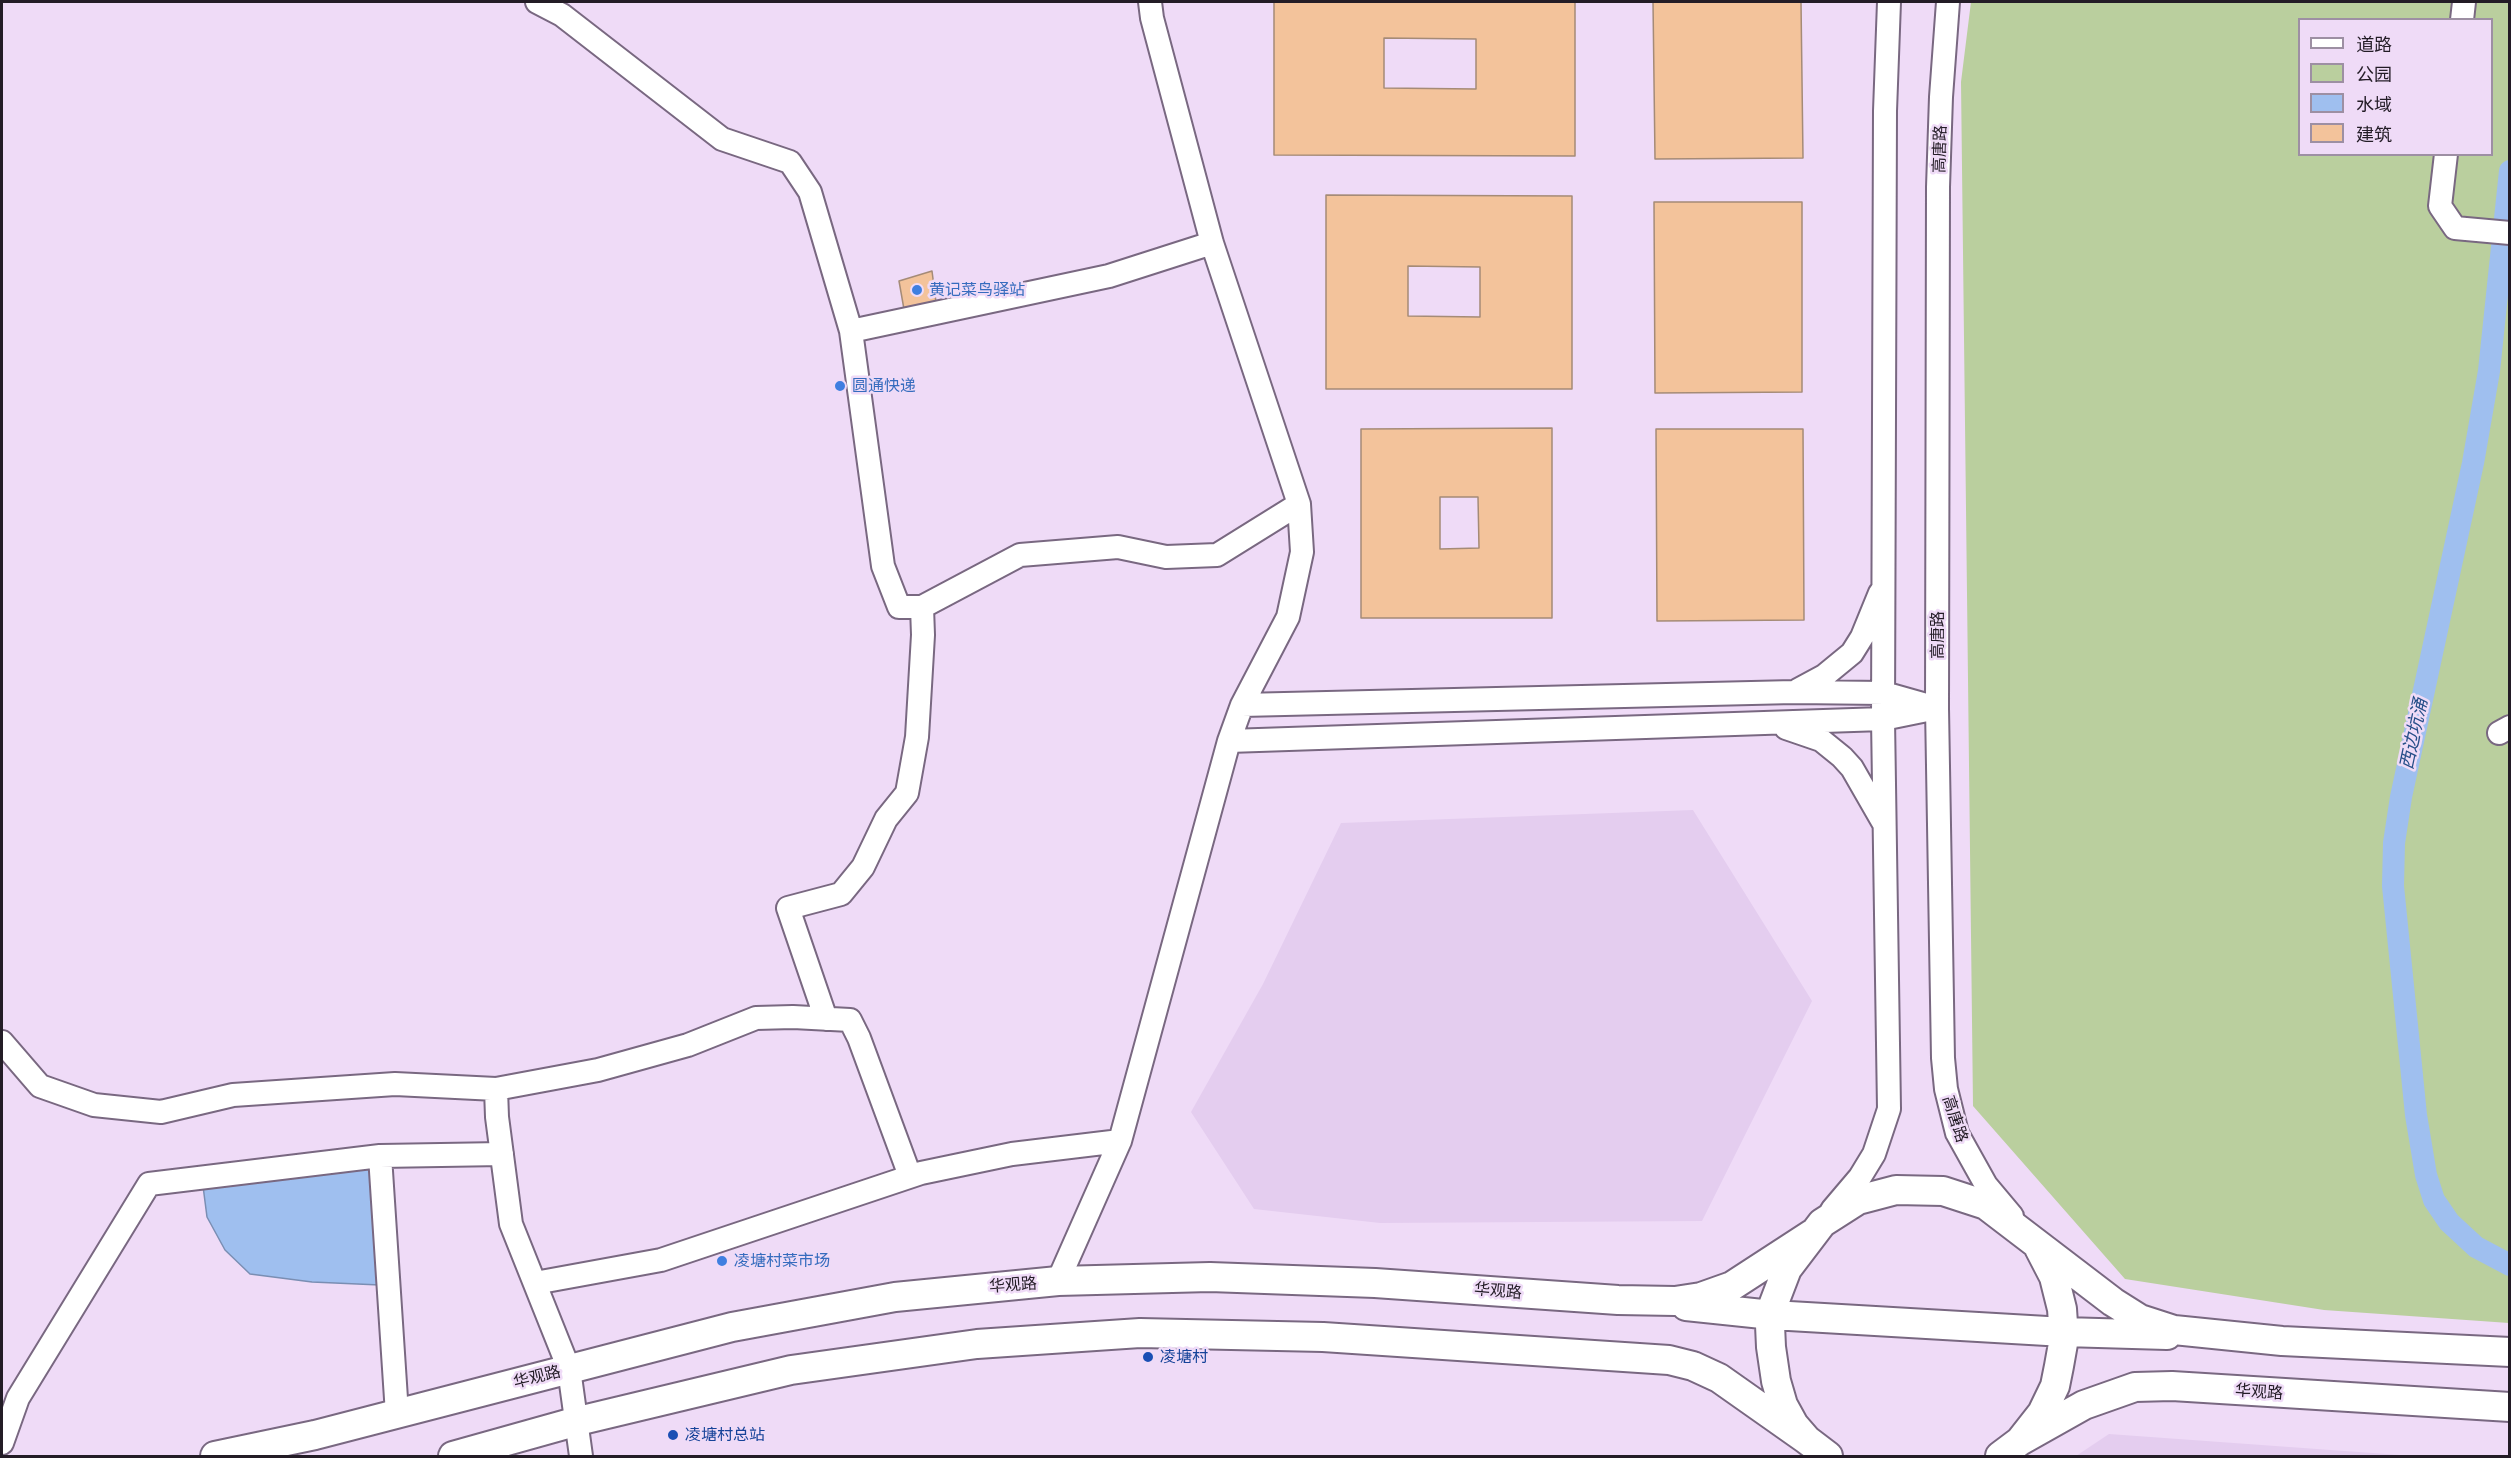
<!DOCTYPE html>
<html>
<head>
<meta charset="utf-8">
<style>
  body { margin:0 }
  #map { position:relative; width:2511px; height:1458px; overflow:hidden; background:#efdbf7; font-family:"Asap Condensed","Noto Sans SC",sans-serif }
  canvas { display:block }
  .frame { position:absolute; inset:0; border:3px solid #231c26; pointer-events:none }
  .legend { position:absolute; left:2298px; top:18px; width:195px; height:138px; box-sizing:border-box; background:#efdbf7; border:2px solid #9d8fa3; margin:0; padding:8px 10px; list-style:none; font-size:18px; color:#231c26 }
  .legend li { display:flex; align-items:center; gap:12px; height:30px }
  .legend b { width:30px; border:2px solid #9d8fa3 }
</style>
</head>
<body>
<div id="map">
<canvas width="2511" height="1458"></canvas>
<div class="frame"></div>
<ul class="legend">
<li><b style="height:8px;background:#fff"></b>道路</li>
<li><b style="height:16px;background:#bacf9e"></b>公园</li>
<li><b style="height:16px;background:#9fbfef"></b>水域</li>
<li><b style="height:16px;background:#f3c39b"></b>建筑</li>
</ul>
</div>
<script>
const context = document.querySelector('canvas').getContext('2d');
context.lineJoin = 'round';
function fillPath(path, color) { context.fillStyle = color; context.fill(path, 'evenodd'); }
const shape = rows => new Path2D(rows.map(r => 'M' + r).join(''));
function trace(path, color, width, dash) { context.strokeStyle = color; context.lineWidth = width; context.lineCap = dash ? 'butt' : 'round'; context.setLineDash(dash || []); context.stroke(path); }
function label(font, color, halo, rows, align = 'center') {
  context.font = font + ' "Asap Condensed","Noto Sans SC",sans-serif'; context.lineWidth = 5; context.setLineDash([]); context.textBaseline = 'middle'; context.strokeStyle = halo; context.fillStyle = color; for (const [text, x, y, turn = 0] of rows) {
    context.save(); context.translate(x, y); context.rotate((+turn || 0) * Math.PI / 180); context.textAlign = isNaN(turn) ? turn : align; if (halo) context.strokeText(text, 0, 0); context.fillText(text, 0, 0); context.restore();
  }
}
const built = shape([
  [1693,810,1812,1001,1702,1221,1380,1223,1254,1209,1191,1112,1263,984,1341,823],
  [2109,1434,2414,1456,2076,1456]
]);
const green = shape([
  [1971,2,2509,2,2509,1323,2324,1310,2125,1279,1973,1106,1961,82],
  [2300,20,2492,20,2492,154,2300,154]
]);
const water = shape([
  [373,1164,380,1285,312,1282,250,1274,225,1250,207,1217,203,1186,373,1164]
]);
const canal = shape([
  [2510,171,2489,371,2473,463,2401,797,2394,843,2393,886,2416,1115,2426,1175,2434,1200,2449,1222,2476,1247,2510,1265]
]);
const building = shape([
  [1274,2,1575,2,1575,156,1274,155,1274,2],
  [1384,38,1476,39,1476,89,1384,88,1384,38],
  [1653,2,1801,2,1803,158,1655,159,1653,2],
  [1326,195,1572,196,1572,389,1326,389,1326,195],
  [1408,266,1480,267,1480,317,1408,316,1408,266],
  [1654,202,1802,202,1802,392,1655,393,1654,202],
  [932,271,937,310,905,315,899,281,932,271],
  [1552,428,1552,618,1361,618,1361,429,1552,428],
  [1440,497,1478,497,1479,548,1440,549,1440,497],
  [1656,429,1803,429,1804,620,1657,621,1656,429]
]);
const minor = shape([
  [537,2,562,15,722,139,790,162,810,192,851,331,883,566,899,607,922,607,923,635,917,737,907,793,886,819,863,867,841,894,788,908,826,1019],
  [1948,2,1941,97,1938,187,1937,708,1943,1058,1946,1089,1957,1133,1986,1185,2012,1216],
  [2462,20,2464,2],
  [2446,154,2440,206,2455,228,2510,233],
  [851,331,1109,276,1212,243],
  [922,607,1020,555,1118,547,1166,557,1217,555,1299,504],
  [1798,690,1824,676,1852,653,1862,637,1880,593],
  [1786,728,1821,740,1842,757,1852,768,1883,822],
  [2499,733,2510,727],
  [1229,741,1883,719,1937,708,1884,693,1794,692,1242,705],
  [2,1042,40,1086,94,1105,161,1112,233,1095,395,1084,496,1089],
  [380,1156,397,1414],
  [1832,1210,1860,1177,1874,1154,1889,1109,1883,719,1885,111,1889,2],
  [1058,1281,1120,1141,1229,741,1242,705,1288,617,1302,552,1299,504,1212,243,1152,18,1150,2],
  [535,1283,661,1260,921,1173,1012,1154,1120,1141],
  [2,1443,18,1398,149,1184,380,1156,502,1154],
  [581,1456,569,1369,511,1224,497,1117,496,1089,598,1070,688,1045,756,1018,793,1017,850,1020,859,1038,910,1176]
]);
const major = shape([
  [1686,1306,1772,1315,2064,1332,2167,1335],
  [2020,1441,2084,1405,2135,1387,2172,1386,2510,1407],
  [215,1456,315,1435,732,1327,895,1297,1058,1281,1210,1277,1375,1283,1618,1300,1675,1301,1701,1297,1732,1286,1812,1234],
  [453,1456,578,1421,791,1370,977,1344,1140,1333,1323,1337,1669,1360,1693,1366,1719,1378,1807,1440],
  [1828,1456,1807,1440,1794,1425,1783,1405,1776,1381,1771,1347,1770,1325,1774,1303,1787,1269,1822,1223,1858,1200,1896,1190,1943,1191,1986,1205,2113,1302,2140,1319,2174,1330,2282,1341,2510,1352],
  [2000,1456,2020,1441,2042,1413,2055,1386,2059,1366,2064,1338,2062,1309,2054,1277,2039,1248]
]);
const markers = [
  [917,290,6,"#3f7fe0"],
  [840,386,6,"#3f7fe0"],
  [722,1261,6,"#3f7fe0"],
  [1148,1357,6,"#1a4fb4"],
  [673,1435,6,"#1a4fb4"]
];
const streetNames = [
  ["高唐路",1940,149,-88],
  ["高唐路",1938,635,-90],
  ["高唐路",1955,1119,72],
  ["华观路",1013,1285,-4],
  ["华观路",1498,1291,5],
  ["华观路",537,1377,-14],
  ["华观路",2259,1392,4]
];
const shopNames = [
  ["黄记菜鸟驿站",929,290],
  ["圆通快递",852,386],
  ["凌塘村菜市场",734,1261]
];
const transitNames = [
  ["凌塘村",1160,1357],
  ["凌塘村总站",685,1435]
];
const waterNames = [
  ["西边坑涌",2414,734,-78]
];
fillPath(built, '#e4cdef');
fillPath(green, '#bacf9e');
fillPath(water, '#9fbfef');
trace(water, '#7a8eb3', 1.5);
trace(canal, '#9fbfef', 22);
fillPath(building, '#f3c39b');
trace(building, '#a58b77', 1.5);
trace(minor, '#796881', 26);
trace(major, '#796881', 32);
trace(minor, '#fff', 22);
trace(major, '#fff', 28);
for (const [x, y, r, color] of markers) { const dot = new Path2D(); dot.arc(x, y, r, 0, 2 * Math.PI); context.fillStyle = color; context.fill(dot); trace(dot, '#efdbf7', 2); }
label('16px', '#231c26', '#efdbf7', streetNames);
label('16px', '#366cbe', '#efdbf7', shopNames, 'left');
label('16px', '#164399', '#efdbf7', transitNames, 'left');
label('italic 18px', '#254e88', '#efdbf7', waterNames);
</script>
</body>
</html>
